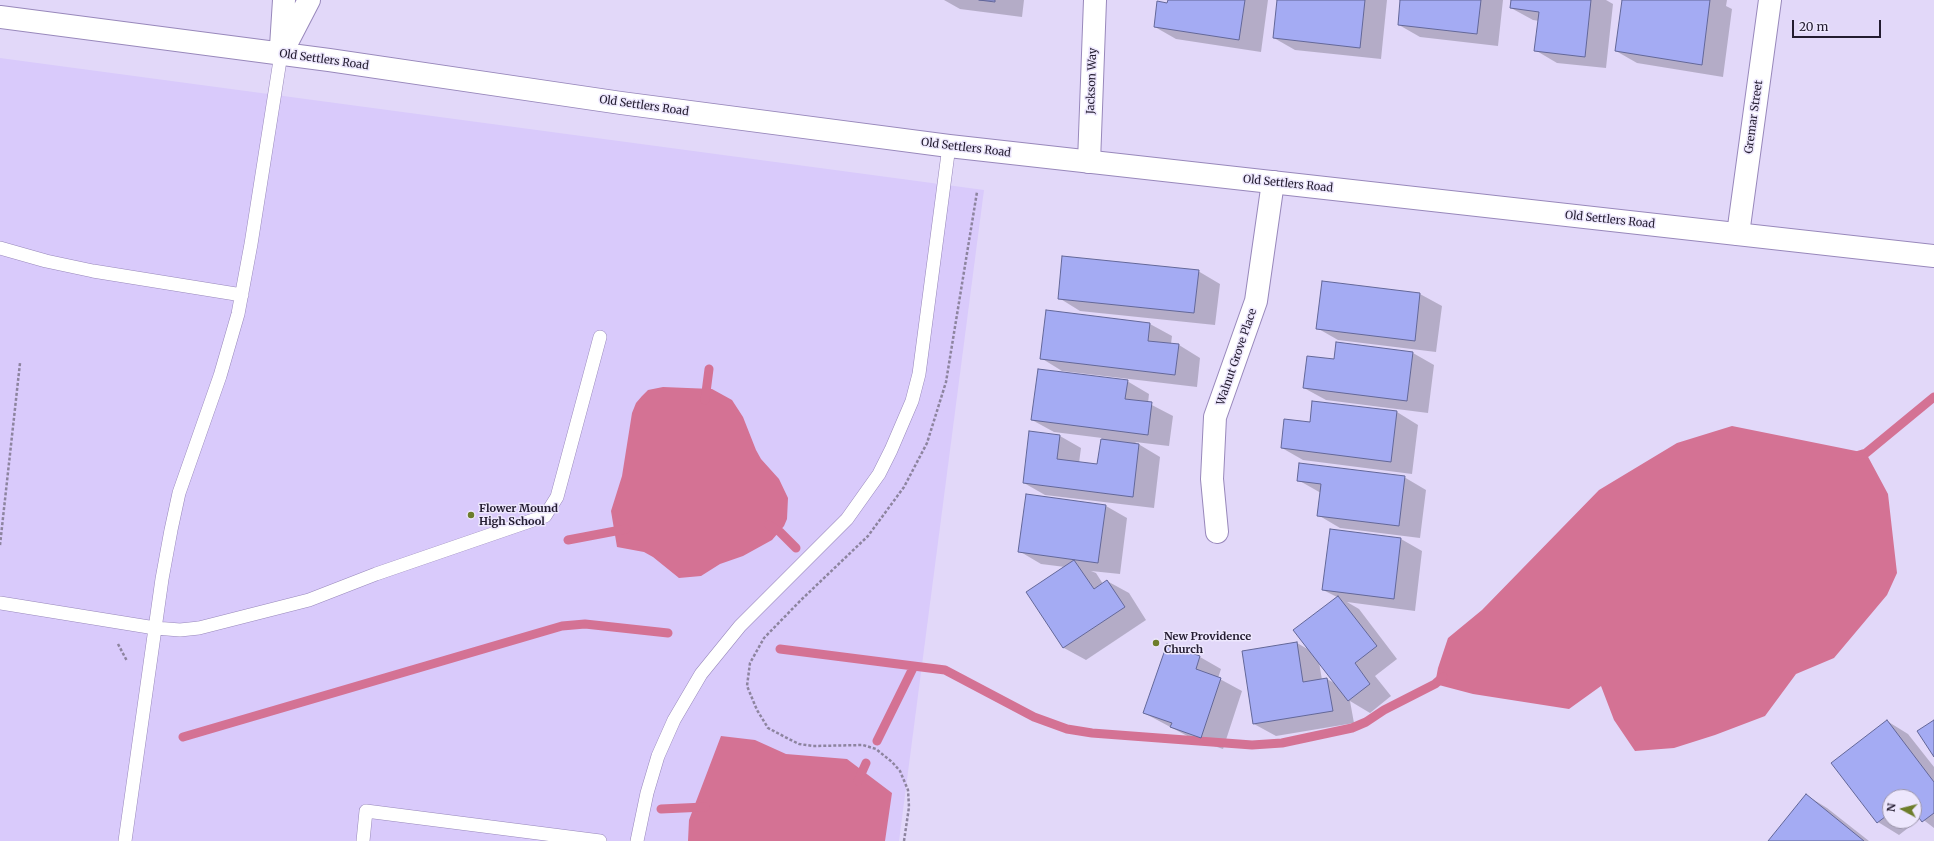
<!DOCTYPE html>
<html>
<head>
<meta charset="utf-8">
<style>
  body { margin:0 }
  #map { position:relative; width:1934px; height:841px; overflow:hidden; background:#e2d8f9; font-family:Merriweather,serif }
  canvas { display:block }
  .north { position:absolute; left:1882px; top:789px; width:40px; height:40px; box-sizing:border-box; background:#ede7fd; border:1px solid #9c96ab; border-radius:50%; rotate:277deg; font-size:11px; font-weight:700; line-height:16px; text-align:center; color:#231c30 }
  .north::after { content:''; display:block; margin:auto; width:14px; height:18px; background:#6d7d2b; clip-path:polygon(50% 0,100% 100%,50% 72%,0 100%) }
  .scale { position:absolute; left:1792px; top:20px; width:89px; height:18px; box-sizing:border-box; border:2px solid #231c30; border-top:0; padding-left:5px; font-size:12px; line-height:14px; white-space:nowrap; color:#231c30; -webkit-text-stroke:3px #ede7fd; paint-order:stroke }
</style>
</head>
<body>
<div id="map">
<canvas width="1934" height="841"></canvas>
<div class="north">N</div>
<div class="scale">20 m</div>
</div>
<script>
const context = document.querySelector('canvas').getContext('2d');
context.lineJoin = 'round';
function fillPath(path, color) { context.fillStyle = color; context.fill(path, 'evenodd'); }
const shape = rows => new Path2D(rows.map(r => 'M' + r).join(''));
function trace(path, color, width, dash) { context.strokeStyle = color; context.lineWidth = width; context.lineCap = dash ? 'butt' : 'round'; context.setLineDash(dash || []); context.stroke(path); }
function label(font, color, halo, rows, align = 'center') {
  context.font = font + ' Merriweather,serif'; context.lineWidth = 3; context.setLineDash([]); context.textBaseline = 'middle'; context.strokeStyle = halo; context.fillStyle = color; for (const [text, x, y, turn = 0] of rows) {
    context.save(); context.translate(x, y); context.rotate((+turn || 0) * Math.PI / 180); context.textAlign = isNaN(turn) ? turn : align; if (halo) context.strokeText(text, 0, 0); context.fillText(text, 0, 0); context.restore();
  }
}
const built = shape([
  [0,58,984,190,899,841,0,841]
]);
const water = shape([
  [663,387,712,389,732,400,743,417,756,450,761,459,779,479,788,498,787,519,784,526,772,540,743,556,720,564,701,576,679,578,653,557,644,552,617,547,611,511,622,476,632,413,636,403,642,396,648,390],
  [1732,426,1866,453,1888,494,1897,573,1887,595,1834,658,1796,674,1765,716,1715,735,1674,748,1635,751,1614,720,1601,686,1569,709,1473,694,1435,684,1438,668,1448,638,1482,610,1599,490,1677,443],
  [721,736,755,740,786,754,847,759,892,793,885,841,688,841,689,820]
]);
const shadow = shape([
  [944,0,1024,0,1022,17,960,9],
  [1169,0,1268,0,1261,52,1176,39,1155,27],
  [1278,0,1387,0,1381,59,1295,50,1274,38],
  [1401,0,1503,0,1498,46,1420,37,1399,25],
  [1512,0,1606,0,1613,4,1606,68,1557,63,1535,50,1539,21,1533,20,1511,8],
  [1623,0,1727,0,1726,6,1732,9,1723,77,1637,63,1616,51],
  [1198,271,1220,284,1215,325,1080,311,1059,298],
  [1323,282,1420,294,1442,306,1436,352,1338,340,1317,328],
  [1047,311,1150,324,1172,336,1171,344,1179,345,1200,358,1197,387,1062,371,1041,358],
  [1413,353,1434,365,1428,413,1326,400,1304,388,1335,360],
  [1127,381,1149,394,1148,403,1173,416,1169,446,1135,442,1160,457,1154,508,1045,495,1024,483,1060,436,1081,448,1079,463,1098,465,1102,438,1054,432,1032,420],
  [1397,412,1418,425,1412,474,1303,460,1282,448,1311,423],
  [1404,477,1426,490,1420,538,1340,528,1318,515,1321,493,1298,480],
  [1106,506,1127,518,1120,574,1091,571,1096,573,1103,584,1107,581,1129,593,1146,620,1086,660,1064,648,1027,592,1065,567,1041,564,1019,551],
  [1401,539,1422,551,1415,611,1347,602,1359,609,1397,659,1375,676,1391,696,1370,713,1350,701,1354,723,1276,736,1254,724,1243,652,1297,643,1311,651,1337,597,1323,590],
  [1319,662,1336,684,1327,679,1322,680],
  [1167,645,1200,657,1221,669,1218,678,1242,691,1223,749,1193,739,1144,713],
  [1887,721,1908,734,1934,767,1934,828,1921,818,1899,835,1878,822,1832,763],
  [1890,797,1914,797,1914,821,1890,821],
  [1806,795,1827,808,1869,841,1770,841]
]);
const stream = shape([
  [705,400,709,369],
  [1856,456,1866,453,1934,397],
  [769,525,780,532,796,548],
  [568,540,626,529],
  [780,649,945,670,1034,717,1067,729,1092,733,1252,745,1282,743,1352,728,1366,722,1384,710,1435,684,1443,677],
  [183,737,562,626,585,624,668,633],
  [877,741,914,666],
  [858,781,866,763],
  [661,809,705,807]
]);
const building = shape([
  [979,0,995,0,995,2,979,0],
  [1168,0,1245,0,1239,40,1154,27,1157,1,1167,3,1168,0],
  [1277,0,1365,0,1360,48,1273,38,1277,0],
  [1400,0,1481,0,1477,34,1398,25,1400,0],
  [1511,0,1591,0,1585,57,1534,51,1539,12,1510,8,1511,0],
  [1622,0,1710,0,1702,65,1615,51,1622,0],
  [1062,256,1199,270,1194,313,1058,299,1062,256],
  [1322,281,1420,293,1415,341,1316,329,1322,281],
  [1046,310,1150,323,1148,341,1179,344,1175,375,1040,359,1046,310],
  [1336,342,1413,352,1407,401,1303,388,1307,356,1334,359,1336,342],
  [1038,369,1128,380,1125,399,1152,402,1148,435,1031,420,1038,369],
  [1312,401,1397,411,1391,462,1281,448,1284,419,1310,422,1312,401],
  [1029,431,1060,435,1057,459,1097,464,1101,439,1139,444,1133,497,1023,483,1029,431],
  [1299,463,1405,476,1399,526,1317,516,1321,484,1297,481,1299,463],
  [1026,494,1106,505,1098,563,1018,552,1026,494],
  [1330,529,1401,538,1394,599,1322,590,1330,529],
  [1074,560,1094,589,1107,580,1125,607,1063,648,1026,592,1074,560],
  [1338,596,1377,646,1355,663,1370,684,1348,701,1293,630,1338,596],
  [1297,642,1303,682,1327,678,1333,711,1253,724,1242,651,1297,642],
  [1167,644,1200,656,1196,669,1221,678,1201,738,1170,727,1172,723,1143,713,1167,644],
  [1887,720,1934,782,1934,813,1922,822,1914,811,1914,797,1890,797,1890,813,1877,823,1831,763,1887,720],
  [1934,720,1934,757,1917,731,1934,720],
  [1806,794,1864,841,1768,841,1806,794]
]);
const path = shape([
  [0,545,20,363],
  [118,644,127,661],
  [904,841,909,807,908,790,900,771,892,762,876,749,863,745,813,746,799,744,785,737,768,728,757,710,747,686,750,663,764,638,801,600,868,536,904,487,927,443,946,382,977,192]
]);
const lane = shape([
  [0,248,46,261,93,271,242,295],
  [0,603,155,628,180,630,199,628,309,600,376,574,545,516,557,497,600,337],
  [125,841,162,579,171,530,179,493,220,376,238,314,251,244,281,54],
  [363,841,366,811,600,841],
  [637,841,647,793,658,756,674,720,701,674,740,626,847,519,879,474,891,450,912,401,919,374,949,146]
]);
const street = shape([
  [1089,162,1095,0],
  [1738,234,1770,0],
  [1217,532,1212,479,1215,417,1256,301,1273,182]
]);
const secondary = shape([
  [0,17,329,60,621,103,949,146,1934,256],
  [281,47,284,0],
  [281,54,309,0]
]);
const markers = [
  [471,515,4,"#6d7d2b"],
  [1156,643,4,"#6d7d2b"]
];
const streetNames = [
  ["Old Settlers Road",324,60,8],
  ["Jackson Way",1092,81,-88],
  ["Old Settlers Road",644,106,8],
  ["Gremar Street",1754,117,-82],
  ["Old Settlers Road",966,148,7],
  ["Old Settlers Road",1288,184,6],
  ["Old Settlers Road",1610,220,6],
  ["Walnut Grove Place",1237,357,-71]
];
const poiNames = [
  ["Flower Mound",479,509],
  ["High School",479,522],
  ["New Providence",1164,637],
  ["Church",1164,650]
];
fillPath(built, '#d9cafb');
fillPath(water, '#d47294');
fillPath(shadow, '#0003');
trace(stream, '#d47294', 9);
fillPath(building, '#a4abf3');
trace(building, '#636798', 1);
trace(lane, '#9888bb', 14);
trace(street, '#9888bb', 24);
trace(secondary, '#9888bb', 24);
trace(path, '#8d849f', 2.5, [3, 2]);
trace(lane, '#fff', 13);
trace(street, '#fff', 22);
trace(secondary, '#fff', 22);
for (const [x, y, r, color] of markers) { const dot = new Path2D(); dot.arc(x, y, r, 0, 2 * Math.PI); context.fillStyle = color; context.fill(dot); trace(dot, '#ede7fd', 1.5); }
label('11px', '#231c30', '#ede7fd', streetNames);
label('bold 11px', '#231c30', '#ede7fd', poiNames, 'left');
</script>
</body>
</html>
